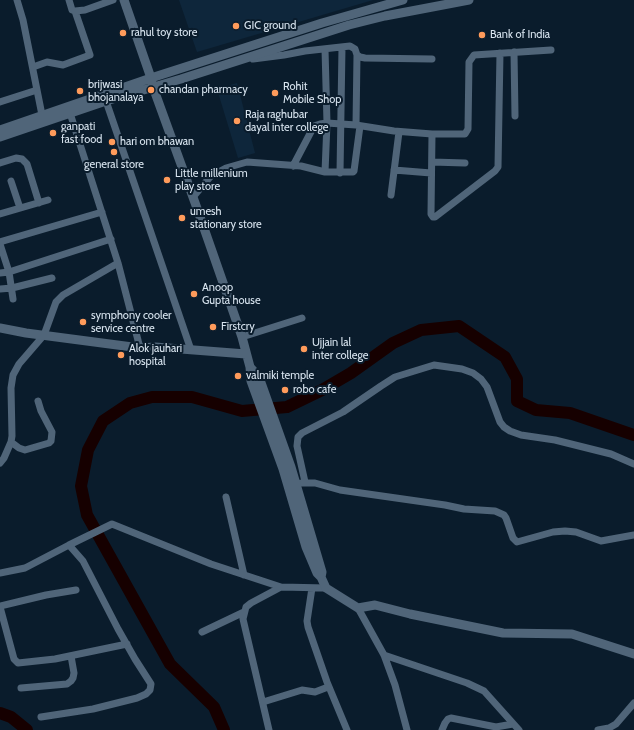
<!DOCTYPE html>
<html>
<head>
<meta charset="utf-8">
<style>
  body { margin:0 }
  canvas { display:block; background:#0a1c2c }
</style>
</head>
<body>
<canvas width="634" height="730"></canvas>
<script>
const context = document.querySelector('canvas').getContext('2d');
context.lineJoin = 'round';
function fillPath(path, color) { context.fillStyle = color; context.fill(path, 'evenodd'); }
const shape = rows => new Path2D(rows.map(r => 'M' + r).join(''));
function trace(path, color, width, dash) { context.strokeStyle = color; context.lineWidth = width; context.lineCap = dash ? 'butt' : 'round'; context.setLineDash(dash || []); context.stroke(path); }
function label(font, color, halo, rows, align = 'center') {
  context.font = font + ' Cabin,sans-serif'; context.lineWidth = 4; context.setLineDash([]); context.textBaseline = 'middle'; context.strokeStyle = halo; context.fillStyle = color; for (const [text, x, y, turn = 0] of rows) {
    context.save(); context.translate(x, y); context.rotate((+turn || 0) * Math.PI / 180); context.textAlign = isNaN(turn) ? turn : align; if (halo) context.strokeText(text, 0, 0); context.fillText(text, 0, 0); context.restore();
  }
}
const built = shape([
  [179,0,373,0,197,52],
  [237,83,255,153,238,158,217,89]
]);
const river = shape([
  [0,713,11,717,27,730],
  [224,730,214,707,170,664,87,515,81,486,88,450,103,421,130,403,152,397,192,397,242,411,287,407,322,390,351,373,393,343,421,330,459,326,505,357,517,379,517,401,536,410,570,413,634,435]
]);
const minor = shape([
  [17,0,23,20,42,115],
  [69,0,72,10,75,11,85,10,113,0],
  [325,49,327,123,325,172],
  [514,52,515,116],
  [253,59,284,55,305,51,350,46,355,49,357,55,360,57,365,58,432,59],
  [33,67,47,62,63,65,90,55,75,11],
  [106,101,191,350],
  [0,102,37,90],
  [70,113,118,263,140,348],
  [356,125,357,55],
  [432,134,431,214,433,217,435,217,495,171,498,167,500,53],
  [432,162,465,163],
  [0,163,16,158,22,159,27,164,39,203],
  [293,166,314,126,320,124,327,123,356,125,394,131,432,134,465,134,468,129,469,62,474,55,551,50],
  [394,170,431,173],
  [340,173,342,47],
  [11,181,20,208],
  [391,195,399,132],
  [193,197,211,176,226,168,247,162,301,166,325,172,353,172,354,171,360,126],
  [0,214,48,200],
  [0,242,102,212],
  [0,244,9,272,13,299],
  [0,273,9,272,111,239],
  [0,289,12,288,52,278],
  [242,337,302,318],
  [11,442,19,448,25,450,49,443,51,441,52,432,41,411,38,401],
  [0,463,4,458,11,442,12,436,11,388,13,375,19,364,44,335,56,302,63,295,118,263],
  [305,482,297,446,298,437,302,433,343,412,381,386,395,377,434,365,462,369,473,373,481,379,487,387,500,422,504,427,510,431,521,435,555,440,611,454,634,464],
  [301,483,315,483,340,490,445,505,464,509,495,511,504,515,506,518,513,538,517,542,553,532,565,531,576,532,601,541,634,535],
  [226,497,244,575],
  [69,545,112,524,211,564,281,587],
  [0,573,25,568,69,545,83,561,118,629,135,659,151,684,150,690,146,694,137,698,93,709,41,717],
  [312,588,307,621,308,627,327,682,347,730],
  [0,606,46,595,76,590],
  [0,607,14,659,18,663,55,659,127,644],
  [358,608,384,655,395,685,407,730],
  [202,632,244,612],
  [384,655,467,683,484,691,519,730],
  [21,688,67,684,71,681,73,678,74,673,71,656],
  [263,702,302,690,315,692,328,687],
  [269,730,243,619,246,607,251,603,281,587,326,588],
  [442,730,445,723,448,719,451,718,496,727,513,724],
  [598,730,609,728,616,724,634,703]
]);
const tertiary = shape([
  [124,0,151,78,153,87,198,211,242,337,250,367,251,381,283,469,306,547,317,573,321,577,326,588,358,608,375,605,410,614,503,633,572,634,634,654],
  [0,130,151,78,322,23,403,0],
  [0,137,106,101,181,79,349,25,385,16,469,0],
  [0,328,26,333,140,348,155,347,246,354],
  [250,367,259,377,291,467,322,572,321,577]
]);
const markers = [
  [236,26,4,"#ff9b5b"],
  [123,33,4,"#ff9b5b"],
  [482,35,4,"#ff9b5b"],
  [151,90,4,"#ff9b5b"],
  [80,91,4,"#ff9b5b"],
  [275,93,4,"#ff9b5b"],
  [237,121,4,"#ff9b5b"],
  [53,133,4,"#ff9b5b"],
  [112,142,4,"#ff9b5b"],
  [114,152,4,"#ff9b5b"],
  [167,180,4,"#ff9b5b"],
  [182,218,4,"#ff9b5b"],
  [194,294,4,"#ff9b5b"],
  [83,322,4,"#ff9b5b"],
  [213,327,4,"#ff9b5b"],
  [304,349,4,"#ff9b5b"],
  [121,355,4,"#ff9b5b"],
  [238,376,4,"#ff9b5b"],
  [285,390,4,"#ff9b5b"]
];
const poiNames = [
  ["GIC ground",244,26],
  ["rahul toy store",131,33],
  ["Bank of India",490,35],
  ["brijwasi",88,85],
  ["bhojanalaya",88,98],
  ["Rohit",283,87],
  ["Mobile Shop",283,100],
  ["chandan pharmacy",159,90],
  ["Raja raghubar",245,115],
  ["dayal inter college",245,128],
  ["ganpati",61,127],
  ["fast food",61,140],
  ["hari om bhawan",120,142],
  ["general store",114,165,"center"],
  ["Little millenium",175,174],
  ["play store",175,187],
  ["umesh",190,212],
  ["stationary store",190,225],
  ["Anoop",202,288],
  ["Gupta house",202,301],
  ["symphony cooler",91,316],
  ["service centre",91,329],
  ["Firstcry",221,327],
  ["Ujjain lal",312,343],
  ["inter college",312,356],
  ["Alok jauhari",129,349],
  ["hospital",129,362],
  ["valmiki temple",246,376],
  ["robo cafe",293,390]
];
fillPath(built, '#0e263b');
trace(river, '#160000', 12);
trace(minor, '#506579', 7);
trace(tertiary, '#506579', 9);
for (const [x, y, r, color] of markers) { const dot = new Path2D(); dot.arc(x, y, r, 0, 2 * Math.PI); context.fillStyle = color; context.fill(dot); trace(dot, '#0a1c2c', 1.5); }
label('11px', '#d9e5f0', '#0a1c2c', poiNames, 'left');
</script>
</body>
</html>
